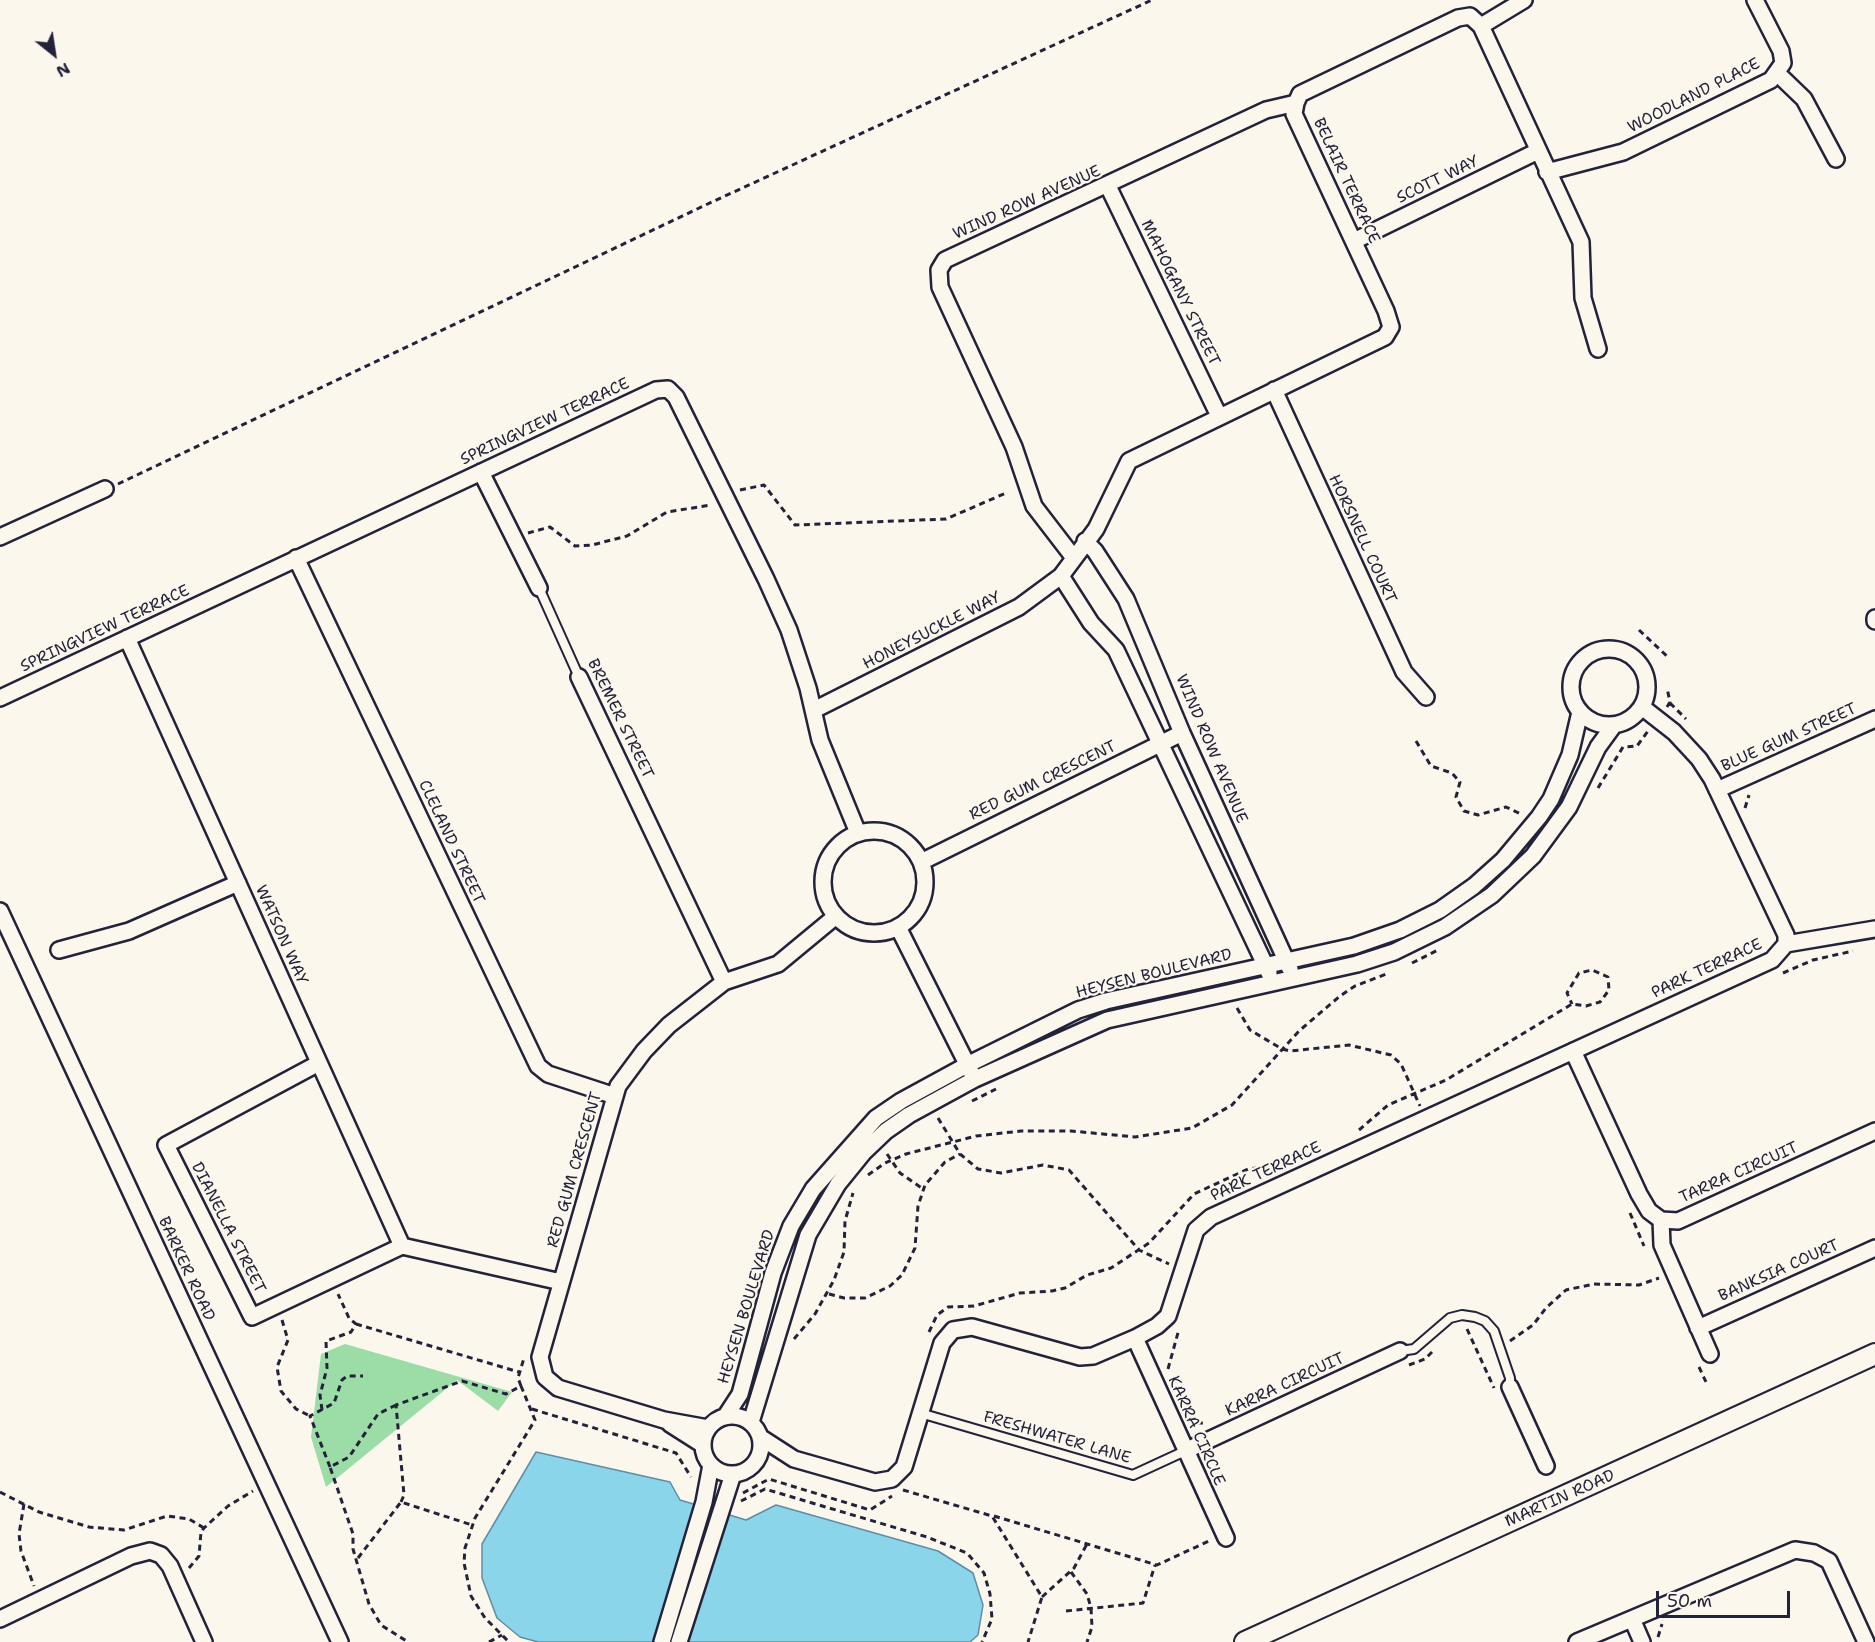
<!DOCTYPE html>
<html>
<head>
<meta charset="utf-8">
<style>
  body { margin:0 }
  #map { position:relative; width:1875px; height:1642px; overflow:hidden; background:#fbf7ec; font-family:"Shantell Sans",sans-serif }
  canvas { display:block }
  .north { position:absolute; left:24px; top:24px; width:60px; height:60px; -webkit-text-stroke:4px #fbf7ec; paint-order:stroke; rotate:150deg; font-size:16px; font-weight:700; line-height:24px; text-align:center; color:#22223b }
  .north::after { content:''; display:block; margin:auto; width:21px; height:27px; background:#22223b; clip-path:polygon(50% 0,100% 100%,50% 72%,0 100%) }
  .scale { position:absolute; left:1656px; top:1591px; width:134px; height:27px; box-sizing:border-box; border:3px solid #22223b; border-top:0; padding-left:8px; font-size:18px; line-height:21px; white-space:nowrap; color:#22223b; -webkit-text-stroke:4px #fbf7ec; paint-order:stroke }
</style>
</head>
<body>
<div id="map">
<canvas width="1875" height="1642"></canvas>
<div class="north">N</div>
<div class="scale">50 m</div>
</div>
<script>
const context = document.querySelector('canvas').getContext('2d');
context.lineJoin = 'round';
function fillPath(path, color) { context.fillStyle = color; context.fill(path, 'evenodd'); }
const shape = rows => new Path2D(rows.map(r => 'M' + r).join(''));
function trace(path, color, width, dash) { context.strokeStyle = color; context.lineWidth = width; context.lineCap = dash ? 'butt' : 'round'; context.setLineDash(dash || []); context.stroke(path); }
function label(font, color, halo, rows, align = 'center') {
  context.font = font + ' "Shantell Sans",sans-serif'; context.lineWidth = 4.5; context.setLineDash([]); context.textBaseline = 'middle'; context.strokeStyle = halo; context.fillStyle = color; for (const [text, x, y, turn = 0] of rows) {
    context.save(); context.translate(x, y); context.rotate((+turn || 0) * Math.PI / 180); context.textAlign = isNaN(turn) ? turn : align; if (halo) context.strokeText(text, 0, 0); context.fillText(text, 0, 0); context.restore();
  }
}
const green = shape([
  [345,1344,512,1392,498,1411,457,1380,326,1487,311,1437,321,1354]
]);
const water = shape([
  [536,1452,670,1482,680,1500,746,1520,776,1505,938,1551,973,1573,983,1605,978,1635,970,1642,538,1642,520,1637,497,1618,482,1578,482,1544,536,1452]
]);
const path = shape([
  [118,484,714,201,1152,0],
  [740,490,764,485,795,525,946,519,1006,493],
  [528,533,550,527,575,546,592,545,627,536,667,512,711,505],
  [1639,630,1669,658],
  [1670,703,1686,719],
  [1667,707,1670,702,1667,688],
  [1416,741,1431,766,1452,773,1460,782,1456,797,1464,811,1478,815,1506,807,1521,814],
  [1598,788,1623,747,1637,746,1648,731],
  [1745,808,1749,795],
  [1412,963,1438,950],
  [1783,973,1813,960,1853,951],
  [1237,1008,1250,1030,1282,1049,1290,1051,1349,1045,1391,1055,1401,1064,1420,1106],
  [972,1101,996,1089],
  [938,1118,960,1154,978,1169,1001,1173,1043,1165,1069,1170,1139,1250,1169,1264],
  [1359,1130,1388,1105,1446,1080,1572,1004,1586,1006,1600,1002,1609,990,1608,977,1592,970,1579,973,1567,993,1572,1004],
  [887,1154,900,1173,923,1189],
  [868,1175,885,1163,906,1154,976,1136,1021,1131,1071,1131,1135,1137,1192,1128,1232,1105,1299,1031,1340,996,1355,986,1389,973],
  [1630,1213,1644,1246],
  [829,1294,844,1298,865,1298,890,1286,902,1275,915,1248,918,1206,925,1185,945,1162,960,1154],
  [282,1320,288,1340,277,1367,281,1391,296,1409,310,1416],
  [356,1324,519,1372],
  [1467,1329,1494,1388],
  [929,1332,937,1315,948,1307,974,1306,1020,1293,1052,1291,1065,1288,1087,1275,1111,1268,1149,1243,1194,1194,1248,1169,1283,1165],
  [794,1339,815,1314,834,1280,844,1252,845,1221,853,1193],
  [1510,1341,1533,1325,1546,1308,1566,1290,1594,1284,1639,1285,1659,1278],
  [1409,1365,1425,1359,1435,1349],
  [1699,1367,1706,1382],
  [1168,1369,1179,1329],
  [521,1386,518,1378,524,1358],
  [396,1405,378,1414,349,1457,330,1467,353,1534,353,1549,369,1604,381,1625,408,1642],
  [532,1409,676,1453,691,1477],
  [322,1410,320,1395,327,1368,326,1341,351,1332,356,1324,349,1318,338,1294],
  [1189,1416,1197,1423,1204,1423],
  [330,1467,310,1416,334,1403,342,1380,347,1376,363,1376],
  [903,1490,992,1516,1042,1597,1028,1642],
  [0,1492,39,1512,89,1527,124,1530,167,1516,189,1519,204,1528],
  [743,1493,769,1479,870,1510,892,1496],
  [741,1501,765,1489,927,1537,967,1553,984,1573,990,1594,992,1619,982,1642],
  [401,1502,404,1495,396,1405,462,1381,506,1394,521,1386,535,1420,475,1518,465,1548,464,1563,471,1596,485,1618,509,1642],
  [24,1504,19,1534,21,1551,34,1586],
  [994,1516,1157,1565,1209,1541],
  [358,1558,401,1502,472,1525],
  [189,1568,199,1556,201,1532,204,1528,228,1506,253,1491],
  [1071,1572,1087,1594,1091,1608,1092,1627,1087,1642],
  [1042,1597,1074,1568,1087,1544],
  [1066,1611,1143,1603,1155,1565],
  [1658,1637,1662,1624],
  [489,1642,502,1635]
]);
const service = shape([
  [539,588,579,677],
  [1400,1351,1414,1349,1450,1318,1462,1315,1475,1317,1485,1321,1494,1331,1510,1378,1510,1387],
  [920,1413,1133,1475,1185,1451]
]);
const minor = shape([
  [1481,26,1524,0],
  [1777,73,1804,99,1836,159],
  [1547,172,1623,152,1771,80,1783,63,1781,51,1755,0],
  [1108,186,1219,416],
  [1354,241,1538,151],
  [1274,390,1404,672,1426,697],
  [481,472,539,588],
  [0,537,105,489],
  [1085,541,1095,551,1126,599,1182,733,1290,969],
  [296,558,538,1066,548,1074,615,1096],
  [1074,558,1034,506,1014,447,940,287,939,270,945,260,1266,110,1296,103],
  [1061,576,1091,623,1116,650,1269,973],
  [1875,618,1875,621],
  [127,638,402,1246],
  '1571 687a38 38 0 1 1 76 0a38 38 0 1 1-76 0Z',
  [579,677,724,982],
  [0,698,656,390,668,389,676,397,766,579,789,630,808,688,820,740,858,833],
  [1642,707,1674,732,1699,759,1712,779,1786,935,1786,944],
  [814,710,1019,607,1061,576,1096,529,1129,461,1385,337,1391,327,1386,311,1294,114,1296,103,1300,94,1458,18,1470,16,1481,26,1581,242,1583,298,1598,349],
  [1717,790,1875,719],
  '823 882a51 51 0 1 1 102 0a51 51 0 1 1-102 0Z',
  [921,862,1182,733],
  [0,911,340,1642],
  [898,927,971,1072],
  [59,950,129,931,238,883],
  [1573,1051,1639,1194,1649,1211,1661,1220,1678,1221,1875,1131],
  [319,1063,166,1145,252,1317,402,1246,561,1282],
  [1661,1220,1662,1245,1710,1354],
  [1698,1328,1875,1248],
  [1135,1338,1226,1538],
  [1510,1387,1546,1466],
  '703 1445a29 29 0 1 1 58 0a29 29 0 1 1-58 0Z',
  [725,1417,740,1394,773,1273,791,1226,813,1189,876,1118,901,1101,967,1065,1078,1010,1106,1001,1354,946,1400,930,1440,910,1474,886,1503,860,1539,817,1551,799,1570,755,1580,712],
  [751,1422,808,1235,838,1184,864,1152,886,1131,909,1115,975,1079,1107,1020,1357,964,1394,952,1445,927,1492,895,1533,856,1569,807,1598,747,1614,725],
  [670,1424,703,1445],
  [708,1428,664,1420,558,1388,545,1377,540,1357,618,1086,644,1051,669,1025,724,982,778,964,836,916],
  [760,1437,794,1459,875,1482,892,1479,904,1467,942,1343,953,1330,972,1327,1080,1357,1093,1356,1135,1338,1157,1326,1168,1316,1196,1230,1211,1217,1772,960,1786,944,1875,929],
  [1185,1451,1400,1351],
  [0,1619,131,1556,150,1551,161,1555,170,1566,204,1642],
  [1632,1619,1642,1642],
  [662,1642,704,1502,711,1465],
  [679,1642,733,1474],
  [1577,1642,1795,1550,1814,1553,1829,1561,1866,1642]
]);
const tertiary = shape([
  [1245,1642,1875,1354]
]);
const streetNames = [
  ["WOODLAND PLACE",1694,96,-27],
  ["SCOTT WAY",1438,180,-26],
  ["BELAIR TERRACE",1346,181,65],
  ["WIND ROW AVENUE",1027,203,-24],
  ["MAHOGANY STREET",1180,293,64],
  ["SPRINGVIEW TERRACE",545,422,-25],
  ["HORSNELL COURT",1362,539,65],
  ["SPRINGVIEW TERRACE",105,629,-25],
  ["HONEYSUCKLE WAY",932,631,-27],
  ["BREMER STREET",620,719,64],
  ["BLUE GUM STREET",1789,738,-24],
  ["WIND ROW AVENUE",1211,749,67],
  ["RED GUM CRESCENT",1043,781,-26],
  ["CLELAND STREET",451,842,65],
  ["WATSON WAY",281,935,66],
  ["PARK TERRACE",1707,969,-25],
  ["HEYSEN BOULEVARD",1154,974,-14],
  ["RED GUM CRESCENT",575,1170,-74],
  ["PARK TERRACE",1266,1172,-25],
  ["TARRA CIRCUIT",1739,1173,-24],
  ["DIANELLA STREET",228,1228,63],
  ["BARKER ROAD",186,1269,65],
  ["BANKSIA COURT",1779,1271,-24],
  ["HEYSEN BOULEVARD",747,1307,-73],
  ["KARRA CIRCUIT",1285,1385,-25],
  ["KARRA CIRCLE",1196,1431,66],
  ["FRESHWATER LANE",1057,1438,16],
  ["MARTIN ROAD",1560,1499,-24]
];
fillPath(green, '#9bdca7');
fillPath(water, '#8ad5ea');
trace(water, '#608da4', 1.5);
trace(service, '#22223b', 12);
trace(minor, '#22223b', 20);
trace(tertiary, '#22223b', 24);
trace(path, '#22223b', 3, [6, 4.5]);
trace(service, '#fbf7ec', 8);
trace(minor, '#fbf7ec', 15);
trace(tertiary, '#fbf7ec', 20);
label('16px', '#22223b', '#fbf7ec', streetNames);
</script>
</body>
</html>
